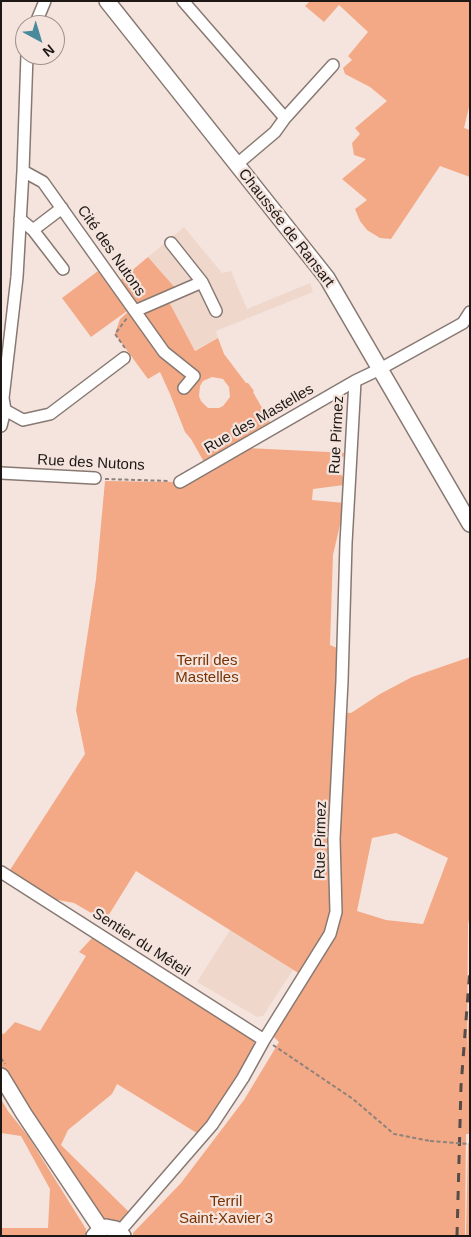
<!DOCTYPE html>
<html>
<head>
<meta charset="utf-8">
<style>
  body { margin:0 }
  #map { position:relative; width:471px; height:1237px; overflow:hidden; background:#f5e4dd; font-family:Helvetica,sans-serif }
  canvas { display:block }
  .frame { position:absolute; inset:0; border:2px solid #1d1815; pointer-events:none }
  .north { position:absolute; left:15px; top:15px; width:50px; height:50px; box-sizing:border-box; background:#f5e4dd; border:1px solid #9f928d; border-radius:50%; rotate:141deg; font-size:14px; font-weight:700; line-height:20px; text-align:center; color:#1d1815 }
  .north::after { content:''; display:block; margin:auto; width:18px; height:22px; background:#498a9c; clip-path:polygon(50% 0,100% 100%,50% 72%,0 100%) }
</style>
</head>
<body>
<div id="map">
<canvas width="471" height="1237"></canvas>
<div class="frame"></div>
<div class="north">N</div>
</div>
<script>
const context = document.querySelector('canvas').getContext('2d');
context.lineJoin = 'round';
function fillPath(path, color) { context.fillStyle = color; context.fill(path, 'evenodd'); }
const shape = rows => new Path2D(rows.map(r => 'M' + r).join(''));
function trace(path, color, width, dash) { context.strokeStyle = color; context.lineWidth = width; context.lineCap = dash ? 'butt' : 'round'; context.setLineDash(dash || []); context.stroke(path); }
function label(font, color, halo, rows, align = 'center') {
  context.font = font + ' Helvetica,sans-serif'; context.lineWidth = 4.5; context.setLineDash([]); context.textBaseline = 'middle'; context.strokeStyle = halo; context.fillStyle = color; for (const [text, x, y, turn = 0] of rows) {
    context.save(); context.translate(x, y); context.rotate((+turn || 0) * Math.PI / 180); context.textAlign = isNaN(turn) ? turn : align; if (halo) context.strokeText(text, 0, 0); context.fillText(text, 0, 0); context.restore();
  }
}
const built = shape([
  [184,227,222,273,231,271,247,309,310,283,313,292,216,331,218,338,195,350,168,301,177,290,148,257],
  [230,930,293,970,263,1016,257,1017,197,982]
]);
const green = shape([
  [310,1,470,1,470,103,464,128,470,130,470,177,440,166,391,239,380,238,367,230,360,221,355,209,367,200,342,179,366,159,354,155,352,143,360,134,355,128,387,101,370,87,345,74,343,68,352,60,348,56,368,32,339,5,324,22,305,6],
  [148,257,177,290,169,302,195,351,218,338,224,354,246,383,248,383,254,391,253,392,270,422,204,462,191,439,185,432,170,394,160,372,148,379,115,334,120,319,131,309,118,282],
  [212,377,223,379,229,387,230,397,223,406,219,408,208,408,201,401,199,396,200,386,203,381],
  [98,271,127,311,91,337,62,298],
  [247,448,349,453,340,459,337,470,343,477,344,485,313,489,312,500,345,503,333,555,330,645,339,649,338,712,351,713,380,694,412,677,470,657,470,913,468,925,467,1052,470,988,470,1134,466,1134,465,1236,133,1236,133,1233,181,1183,244,1100,279,1042,272,1035,303,976,136,871,105,921,74,903,53,899,8,873,85,754,76,710,96,579,105,481,180,482],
  [396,833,448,858,423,924,386,920,357,911,372,838],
  [92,938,254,1041,254,1059,200,1135,117,1084,112,1094,68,1130,61,1145,130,1213,117,1224,101,1220,82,1197,64,1160,1,1065,1,1033,4,1034,15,1022,40,1031,86,956,79,952],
  [1,1099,8,1111,28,1136,86,1229,86,1236,1,1236,1,1228,48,1228,50,1189,21,1136,1,1133],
  [468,1143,470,1144,470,1236,466,1236]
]);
const path = shape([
  [125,348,115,334,127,318],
  [105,479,170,481],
  [273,1045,353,1099,394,1134,430,1141],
  [1,1058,5,1064]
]);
const minor = shape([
  [183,1,285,118,275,132,236,165],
  [35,25,45,1],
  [285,118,333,65],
  [23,171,43,182,164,352,194,376,184,388],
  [20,219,33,230,62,208],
  [33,230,63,269],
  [171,243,202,282,216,311],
  [135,311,202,282],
  [5,410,23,420,50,414,124,358],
  [1,426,5,410,3,398,17,277,23,171,27,55],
  [1,473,95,478],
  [180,482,355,381,380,369,454,328,463,323,470,312],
  [1,872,264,1040],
  [120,1231,212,1125,243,1078,264,1040,330,934,336,912,334,839,342,681,346,543,355,381]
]);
const major = shape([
  [107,1,327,278,470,524],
  [1,1076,24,1114,101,1229],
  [94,1236,101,1229,106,1227,116,1229,123,1236]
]);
const rail = shape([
  [457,1236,461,1086,470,968]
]);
const pathBridge = shape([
  [430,1141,470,1144]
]);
const streetNames = [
  ["Chaussée de Ransart",286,228,52],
  ["Cité des Nutons",111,251,55],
  ["Rue des Mastelles",259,419,-30],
  ["Rue Pirmez",337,435,-87],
  ["Rue des Nutons",91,463,3],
  ["Rue Pirmez",321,840,-89],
  ["Sentier du Méteil",141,943,33]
];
const parkNames = [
  ["Terril des",207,661],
  ["Mastelles",207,678],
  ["Terril",226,1202],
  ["Saint-Xavier 3",226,1219]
];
fillPath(built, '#efd7cc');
fillPath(green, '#f3a985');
trace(minor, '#877972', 14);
trace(major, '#877972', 18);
trace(path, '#8d827d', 2, [4, 2.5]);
trace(minor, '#fff', 11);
trace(major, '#fff', 15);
trace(rail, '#554d49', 3, [9, 9]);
trace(pathBridge, '#8d827d', 2, [4, 2.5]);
label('15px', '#1d1815', '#f5e4dd', streetNames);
label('15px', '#783202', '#f5e4dd', parkNames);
</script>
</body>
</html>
